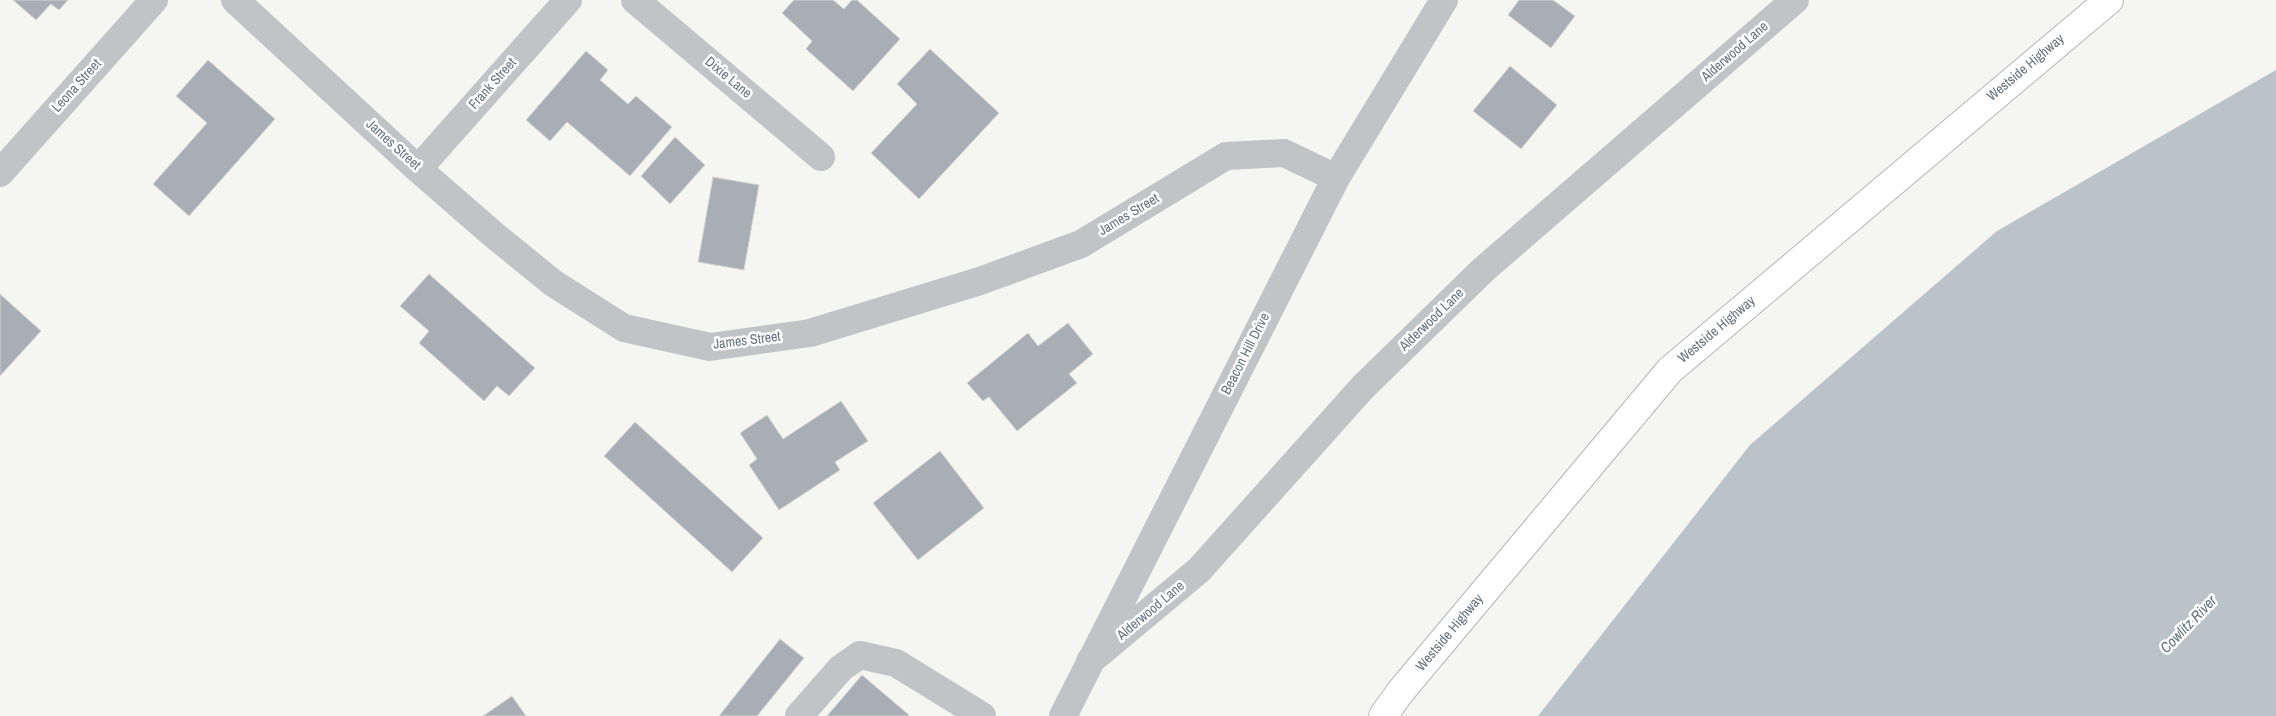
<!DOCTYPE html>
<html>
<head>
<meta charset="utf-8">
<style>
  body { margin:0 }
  canvas { display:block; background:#f5f5f2 }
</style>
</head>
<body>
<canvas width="2276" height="716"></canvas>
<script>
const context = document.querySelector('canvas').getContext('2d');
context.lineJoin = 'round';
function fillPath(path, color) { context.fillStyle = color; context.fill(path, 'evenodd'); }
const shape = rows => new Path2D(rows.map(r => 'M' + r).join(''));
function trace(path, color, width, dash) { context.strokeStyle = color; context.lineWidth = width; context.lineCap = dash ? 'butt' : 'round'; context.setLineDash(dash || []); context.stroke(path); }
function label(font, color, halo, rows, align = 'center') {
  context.font = font + ' "Archivo Narrow",sans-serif'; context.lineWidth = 5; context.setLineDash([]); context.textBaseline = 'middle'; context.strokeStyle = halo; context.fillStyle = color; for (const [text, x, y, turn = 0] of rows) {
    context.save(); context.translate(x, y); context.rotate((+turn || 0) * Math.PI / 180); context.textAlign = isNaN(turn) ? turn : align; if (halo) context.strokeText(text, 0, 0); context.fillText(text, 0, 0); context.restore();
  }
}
const water = shape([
  [2276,70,2276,716,1538,716,1750,445,1997,231]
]);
const building = shape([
  [13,0,68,0,59,10,51,4,36,20,13,0],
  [794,0,833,0,844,9,852,0,857,0,900,39,853,91,806,49,812,41,782,13,794,0],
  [1519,0,1553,0,1575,16,1551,48,1508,15,1519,0],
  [930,49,999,113,919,199,871,153,917,104,897,84,930,49],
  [586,51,608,70,600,80,628,104,636,96,672,127,630,176,567,122,550,141,526,120,586,51],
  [208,60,275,119,189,216,153,184,207,123,176,96,208,60],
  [1510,66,1557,105,1521,149,1473,111,1510,66],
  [675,137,705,165,670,204,641,176,675,137],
  [713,177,759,185,744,270,698,262,713,177],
  [429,274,535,368,509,396,497,386,484,401,419,343,429,331,400,306,429,274],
  [0,294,41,331,0,376,0,294],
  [1068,323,1093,354,1069,374,1077,383,1017,431,989,397,983,401,967,383,1028,333,1038,346,1068,323],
  [841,401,868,441,835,462,840,470,779,510,749,465,757,459,740,433,767,415,783,439,841,401],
  [635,422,763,538,732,572,604,456,635,422],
  [940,451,984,508,918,560,873,503,940,451],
  [780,639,804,658,757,716,719,716,780,639],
  [862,675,909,715,908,716,827,716,862,675],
  [512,696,526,716,483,716,512,696]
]);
const minor = shape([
  [235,0,418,169,494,235,553,283,624,328,710,347,810,333,980,281,1081,244,1226,156,1284,153,1336,178],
  [635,0,821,157],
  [418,169,568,0],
  [0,173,154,0],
  [1090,661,1199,570,1363,387,1483,270,1795,0],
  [799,716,841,668,860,655,896,663,982,716],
  [1063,716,1336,178,1444,0]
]);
const major = shape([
  [1383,716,1401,691,1670,370,2109,0]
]);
const streetNames = [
  ["Alderwood Lane",1735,52,-41],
  ["Westside Highway",2026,68,-40],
  ["Dixie Lane",728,78,40],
  ["Frank Street",493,84,-48],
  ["Leona Street",77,86,-48],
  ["James Street",393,145,42],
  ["James Street",1129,215,-31],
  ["Alderwood Lane",1432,320,-44],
  ["Westside Highway",1717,330,-40],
  ["James Street",747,341,-7],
  ["Beacon Hill Drive",1246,354,-63],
  ["Alderwood Lane",1151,611,-40],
  ["Westside Highway",1450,633,-50]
];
const waterNames = [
  ["Cowlitz River",2189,625,-46]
];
fillPath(water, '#bac4c8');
fillPath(building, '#a8afb4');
trace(building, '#d6d6d4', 1);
trace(major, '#b4b7ba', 30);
trace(minor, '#c0c4c7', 28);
trace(major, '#fff', 28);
label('14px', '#667480', '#fff', streetNames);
label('italic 15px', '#62757d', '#fff', waterNames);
</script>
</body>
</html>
